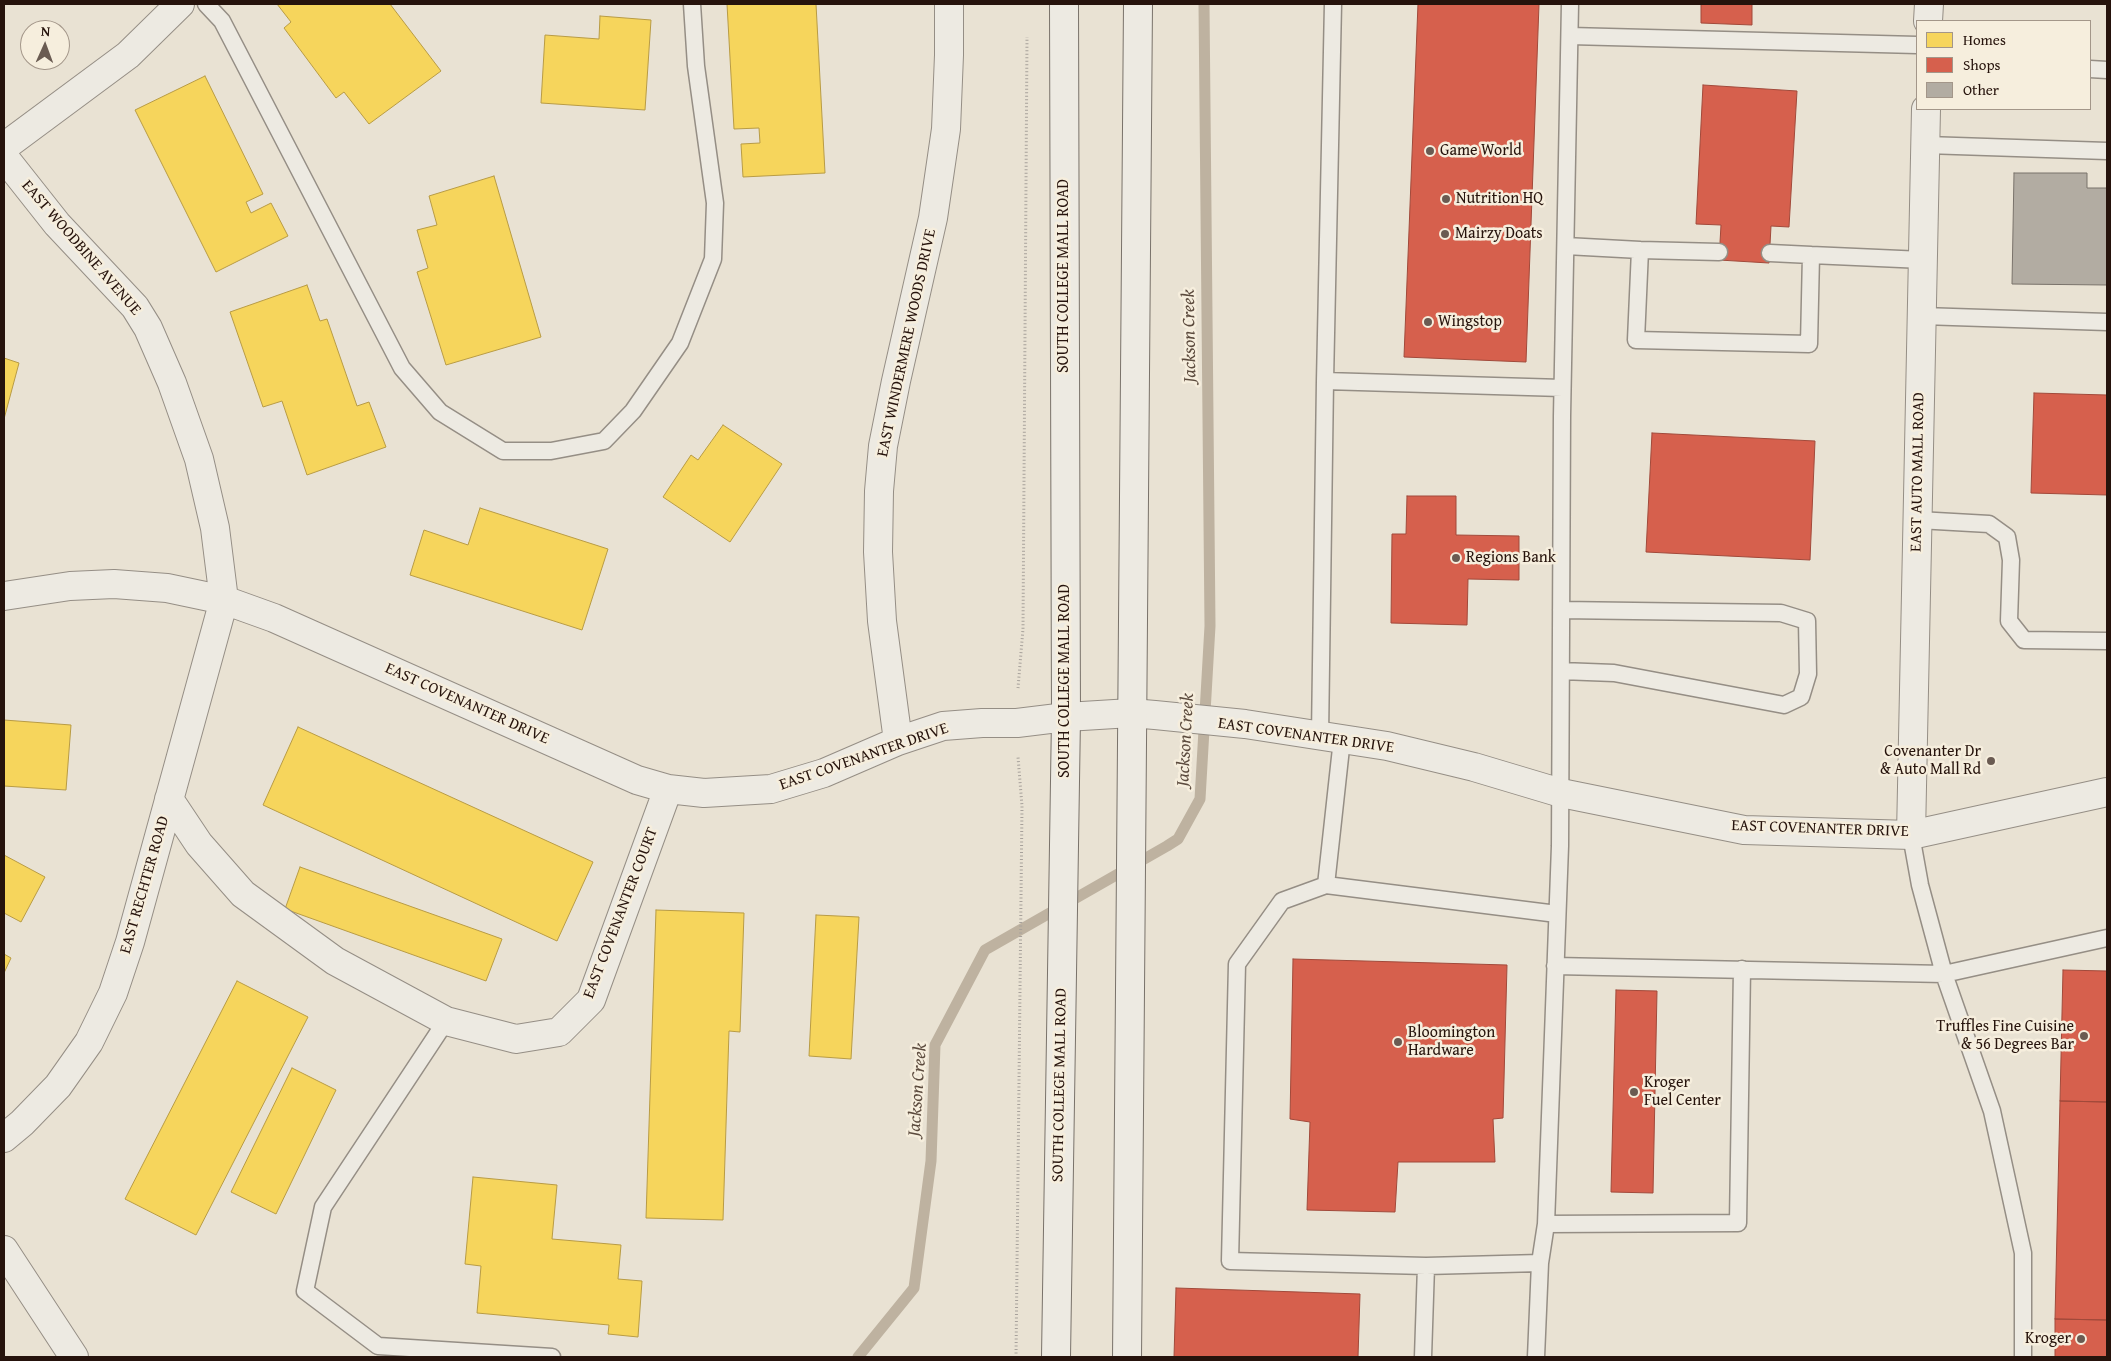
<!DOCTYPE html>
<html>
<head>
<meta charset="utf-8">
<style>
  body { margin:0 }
  #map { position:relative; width:2111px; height:1361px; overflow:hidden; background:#e9e2d3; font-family:"Gentium Book Plus",serif }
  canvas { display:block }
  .frame { position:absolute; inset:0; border:5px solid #26130c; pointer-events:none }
  .legend { position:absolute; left:1916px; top:20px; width:175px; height:90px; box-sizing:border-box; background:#f6eedd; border:1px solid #a39689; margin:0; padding:6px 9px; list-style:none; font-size:15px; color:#26130c }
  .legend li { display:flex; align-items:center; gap:10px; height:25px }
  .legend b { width:25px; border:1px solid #a39689 }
  .north { position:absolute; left:20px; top:20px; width:50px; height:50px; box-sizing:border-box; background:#f6eedd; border:1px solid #a39689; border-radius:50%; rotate:2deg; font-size:14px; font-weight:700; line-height:20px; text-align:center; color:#26130c }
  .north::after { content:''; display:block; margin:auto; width:18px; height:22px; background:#6a5b52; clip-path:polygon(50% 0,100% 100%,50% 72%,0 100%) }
</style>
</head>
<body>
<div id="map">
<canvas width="2111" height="1361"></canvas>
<div class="frame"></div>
<ul class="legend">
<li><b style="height:14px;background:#f6d55c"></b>Homes</li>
<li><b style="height:14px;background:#d6604d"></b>Shops</li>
<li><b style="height:14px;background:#b2aca2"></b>Other</li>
</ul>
<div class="north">N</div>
</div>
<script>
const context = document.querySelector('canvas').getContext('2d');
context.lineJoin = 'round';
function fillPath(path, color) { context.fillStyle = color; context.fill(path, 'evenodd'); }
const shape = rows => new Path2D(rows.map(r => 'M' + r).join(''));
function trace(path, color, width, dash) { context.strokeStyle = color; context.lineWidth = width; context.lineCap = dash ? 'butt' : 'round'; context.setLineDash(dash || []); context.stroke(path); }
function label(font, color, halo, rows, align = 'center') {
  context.font = font + ' "Gentium Book Plus",serif'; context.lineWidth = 5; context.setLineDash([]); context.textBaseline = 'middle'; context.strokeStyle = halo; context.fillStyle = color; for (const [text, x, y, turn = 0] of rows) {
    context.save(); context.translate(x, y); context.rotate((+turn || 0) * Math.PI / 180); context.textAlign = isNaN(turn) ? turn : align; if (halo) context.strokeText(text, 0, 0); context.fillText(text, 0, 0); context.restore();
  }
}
const homes = shape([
  [277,4,390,4,441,71,369,124,344,92,336,98,284,28,291,22,277,4],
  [727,4,816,4,825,173,743,177,741,144,760,143,759,128,734,129,727,4],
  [600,16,651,20,645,110,541,103,545,35,599,39,600,16],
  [205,76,263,194,246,202,251,213,271,203,288,236,216,272,135,110,205,76],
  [494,176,541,337,446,365,417,272,428,268,417,230,437,225,429,196,494,176],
  [307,285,320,321,327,319,357,406,369,402,386,447,307,475,282,401,263,407,230,312,307,285],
  [4,358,19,363,4,419,4,358],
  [723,425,782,464,730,542,663,497,691,455,698,460,723,425],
  [480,508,608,549,582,630,410,575,424,530,468,545,480,508],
  [4,720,71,725,66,790,4,786,4,720],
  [298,727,593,862,557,941,263,805,298,727],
  [4,855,45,877,21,922,4,913,4,855],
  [300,867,502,939,486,981,285,909,300,867],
  [656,910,744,913,740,1032,729,1031,723,1220,646,1218,656,910],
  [816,915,859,917,851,1059,809,1056,816,915],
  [4,954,11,958,4,973,4,954],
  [237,981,308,1017,196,1235,125,1199,237,981],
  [292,1068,336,1090,276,1214,231,1192,292,1068],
  [473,1177,557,1185,552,1239,621,1245,618,1279,642,1281,638,1337,608,1334,609,1325,477,1313,481,1266,465,1264,473,1177]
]);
const shops = shape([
  [1418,4,1539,4,1526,362,1404,357,1418,4],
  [1701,4,1752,4,1752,25,1701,23,1701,4],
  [1703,85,1797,91,1789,227,1771,226,1769,263,1719,260,1721,225,1696,224,1703,85],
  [2034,393,2107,395,2107,495,2031,493,2034,393],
  [1652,433,1815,441,1810,560,1646,552,1652,433],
  [1407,496,1456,496,1456,535,1519,536,1519,580,1468,579,1467,625,1391,623,1392,534,1406,534,1407,496],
  [1293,959,1507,965,1503,1118,1493,1119,1495,1162,1398,1162,1395,1212,1307,1210,1310,1122,1290,1119,1293,959],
  [2063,970,2107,971,2107,1102,2060,1101,2063,970],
  [1616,990,1657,991,1653,1193,1611,1192,1616,990],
  [2060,1101,2107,1102,2107,1320,2055,1319,2060,1101],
  [1176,1288,1360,1294,1358,1357,1174,1357,1176,1288],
  [2055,1319,2107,1320,2107,1357,2055,1357,2055,1319]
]);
const stream = shape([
  [858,1357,914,1288,931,1161,935,1045,985,950,1167,846,1178,839,1200,799,1210,626,1204,4]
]);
const building = shape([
  [2014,173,2087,173,2087,188,2107,188,2107,285,2012,284,2014,173]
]);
const path = shape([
  [1018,688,1023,629,1027,37],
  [1016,1357,1022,806,1018,757]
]);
const service = shape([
  [206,4,222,21,402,368,440,412,503,451,551,451,604,441,633,411,680,343,713,259,715,203,696,66,692,4],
  [1570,36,1917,45],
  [2090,69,2107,70],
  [1926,145,2107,151],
  [1566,246,1640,250,1636,340,1809,344,1811,255,1923,260],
  [1640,250,1719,252],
  [1770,253,1811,255],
  [1922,316,2107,322],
  [1325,381,1562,388],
  [1918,520,1989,524,2007,537,2011,560,2009,621,2024,640,2107,641],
  [1561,671,1614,673,1784,705,1801,697,1808,674,1807,621,1781,613,1561,610],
  [1320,736,1325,381,1333,4],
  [1342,739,1326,885,1282,901,1237,964,1230,1261,1426,1266],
  [1911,835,1920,885,1944,974,1992,1111,2023,1253,2023,1357],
  [1326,885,1557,914],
  [1555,966,1944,974,2107,938],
  [446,1021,323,1207,305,1291,378,1346,552,1357],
  [1546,1224,1738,1223,1742,969],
  [1423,1357,1426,1266,1540,1263],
  [1536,1357,1540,1263,1546,1224,1560,846,1562,416,1570,4]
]);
const minor = shape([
  [1928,21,1929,4],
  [4,147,128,55,180,4],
  [4,157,57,224,135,307,148,328,172,383,199,459,215,528,224,600,130,942,113,993,89,1042,58,1086,22,1123,4,1138],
  [4,596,70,586,114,584,167,588,224,600,274,618,637,780,668,789,704,793,771,789,824,773,898,741,943,726,982,723,1017,723,1066,717],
  [898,741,882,621,878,552,879,491,883,446,896,381,933,218,946,129,949,55,949,4],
  [169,799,199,844,243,894,335,961,446,1021,516,1039,559,1032,591,1000,668,789],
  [1911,835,1926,109],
  [4,1250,74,1357]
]);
const tertiary = shape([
  [1066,717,1131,713,1155,715,1245,724,1387,746,1474,767,1561,793,1744,830,1911,835,2107,792]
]);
const secondary = shape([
  [1056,1357,1066,717,1064,4],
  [1127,1357,1138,4]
]);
const markers = [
  [1430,151,5,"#6a5b52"],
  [1446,199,5,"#6a5b52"],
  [1445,234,5,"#6a5b52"],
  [1428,322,5,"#6a5b52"],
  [1456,558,5,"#6a5b52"],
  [1991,761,5,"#6a5b52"],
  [2084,1036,5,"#6a5b52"],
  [1398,1042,5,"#6a5b52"],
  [1634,1092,5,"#6a5b52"],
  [2081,1339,5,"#6a5b52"]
];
const poiNames = [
  ["Game World",1440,151],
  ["Nutrition HQ",1456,199],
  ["Mairzy Doats",1455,234],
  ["Wingstop",1438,322],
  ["Regions Bank",1466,558],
  ["Covenanter Dr",1981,752,"right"],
  ["& Auto Mall Rd",1981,770,"right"],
  ["Truffles Fine Cuisine",2074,1027,"right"],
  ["& 56 Degrees Bar",2074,1045,"right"],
  ["Bloomington",1408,1033],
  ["Hardware",1408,1051],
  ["Kroger",1644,1083],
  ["Fuel Center",1644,1101],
  ["Kroger",2071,1339,"right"]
];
const streetNames = [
  ["EAST WOODBINE AVENUE",81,248,49],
  ["SOUTH COLLEGE MALL ROAD",1064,276,-90],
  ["EAST WINDERMERE WOODS DRIVE",907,343,-78],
  ["EAST AUTO MALL ROAD",1918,472,-89],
  ["SOUTH COLLEGE MALL ROAD",1065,681,-90],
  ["EAST COVENANTER DRIVE",467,704,24],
  ["EAST COVENANTER DRIVE",1306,736,8],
  ["EAST COVENANTER DRIVE",864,757,-19],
  ["EAST COVENANTER DRIVE",1820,829,2],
  ["EAST RECHTER ROAD",145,885,-74],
  ["EAST COVENANTER COURT",621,913,-69],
  ["SOUTH COLLEGE MALL ROAD",1060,1085,-89]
];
const waterNames = [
  ["Jackson Creek",1190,336,-91],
  ["Jackson Creek",1186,740,-87],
  ["Jackson Creek",918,1090,-86]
];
fillPath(homes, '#f6d55c');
trace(homes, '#b89b44', 1);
fillPath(shops, '#d6604d');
trace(shops, '#a1493a', 1);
trace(stream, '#beb2a0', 11);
fillPath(building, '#b2aca2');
trace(building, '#79726a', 1);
trace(service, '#958e85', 19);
trace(minor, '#958e85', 30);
trace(tertiary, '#958e85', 30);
trace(secondary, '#79726a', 30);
trace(path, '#a7a19b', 3, [1, 2.5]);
trace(service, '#edeae2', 16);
trace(minor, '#edeae2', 28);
trace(tertiary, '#edeae2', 28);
trace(secondary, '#edeae2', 28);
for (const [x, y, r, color] of markers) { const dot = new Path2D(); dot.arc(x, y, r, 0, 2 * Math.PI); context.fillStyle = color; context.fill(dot); trace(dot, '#f6eedd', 2); }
label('16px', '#26130c', '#f6eedd', poiNames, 'left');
label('16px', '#26130c', '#f6eedd', streetNames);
label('italic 18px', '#5c4b3e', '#f6eedd', waterNames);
</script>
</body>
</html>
